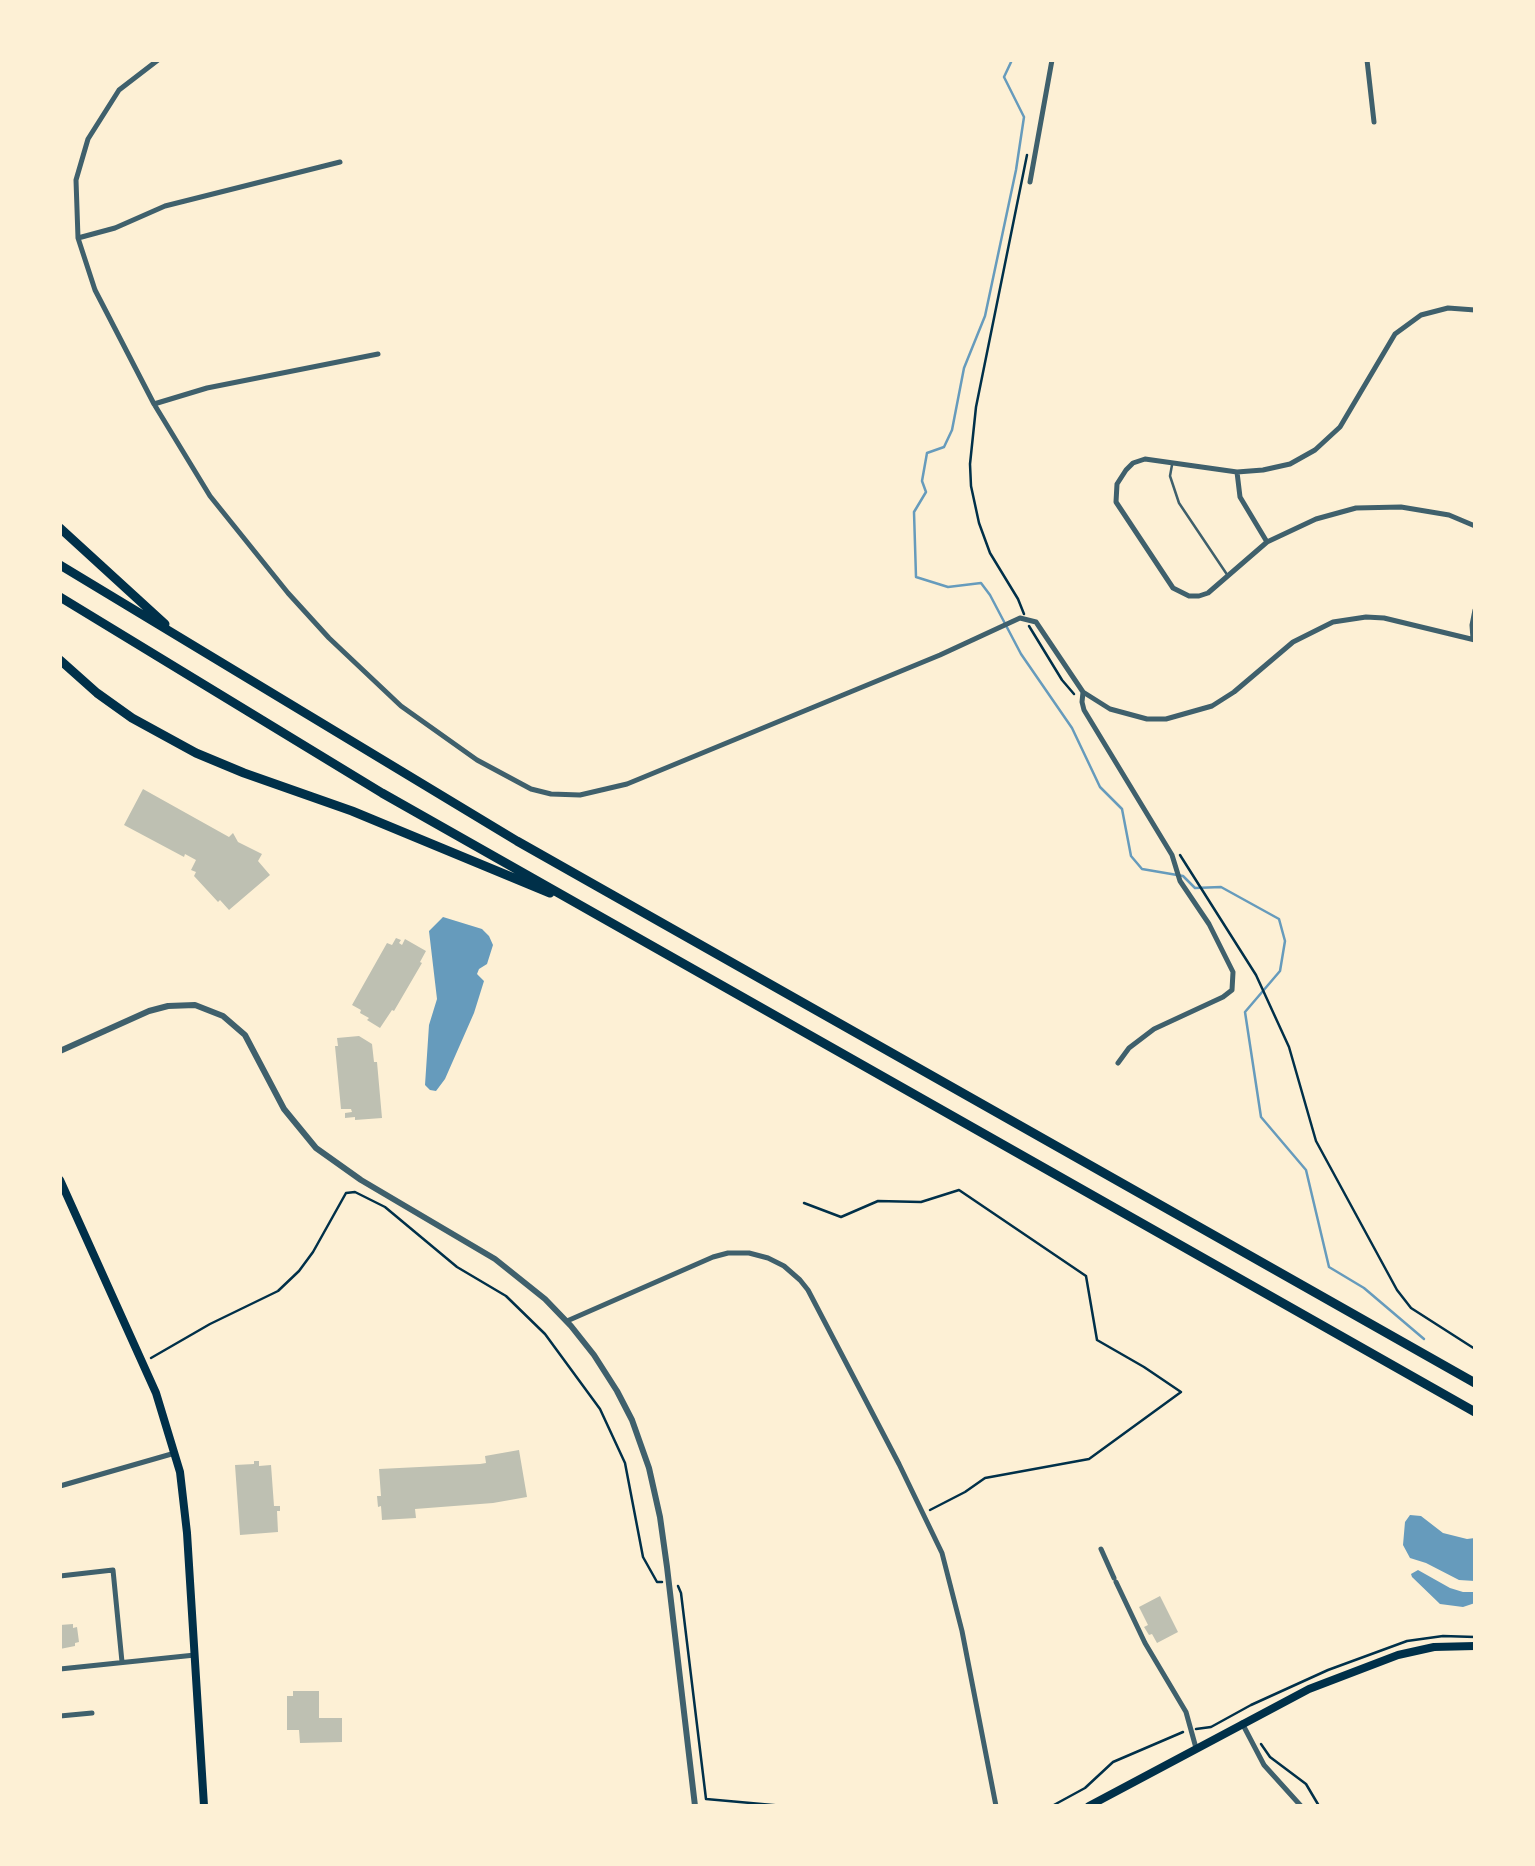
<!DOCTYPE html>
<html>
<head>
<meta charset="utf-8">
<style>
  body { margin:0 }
  #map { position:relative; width:1535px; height:1866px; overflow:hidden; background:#fdf0d5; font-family:Overpass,sans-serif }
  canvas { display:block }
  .frame { position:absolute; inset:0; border:62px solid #fdf0d5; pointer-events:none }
</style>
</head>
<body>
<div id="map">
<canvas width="1535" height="1866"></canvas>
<div class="frame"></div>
</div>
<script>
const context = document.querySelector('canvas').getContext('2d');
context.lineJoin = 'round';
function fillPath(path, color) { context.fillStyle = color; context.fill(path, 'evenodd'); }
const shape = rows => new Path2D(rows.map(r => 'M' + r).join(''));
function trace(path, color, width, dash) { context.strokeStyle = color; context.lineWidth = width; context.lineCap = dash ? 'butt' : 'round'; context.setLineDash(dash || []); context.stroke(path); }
const water = shape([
  [443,917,482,929,489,936,493,945,487,964,479,969,477,974,484,981,474,1013,445,1079,436,1091,430,1090,425,1085,429,1025,437,999,429,931],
  [1410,1515,1421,1516,1443,1533,1467,1539,1475,1538,1475,1581,1459,1580,1426,1563,1410,1558,1403,1545,1405,1522],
  [1418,1570,1450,1588,1463,1592,1475,1592,1475,1603,1463,1607,1440,1604,1412,1577,1411,1574]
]);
const stream = shape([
  [1012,60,1004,77,1024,117,1016,170,985,316,964,368,952,430,944,447,927,453,922,481,926,492,914,512,916,577,948,587,981,583,990,595,1021,654,1072,728,1100,787,1122,809,1131,856,1142,869,1183,876,1195,888,1221,887,1279,919,1285,941,1280,971,1245,1012,1261,1117,1306,1170,1329,1267,1364,1288,1424,1339]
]);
const building = shape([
  [143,789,229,837,233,833,238,842,262,854,258,861,270,875,229,910,220,900,218,902,194,876,196,872,191,870,196,860,185,854,184,857,124,825],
  [396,938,401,940,399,943,402,945,405,939,426,951,420,962,422,963,394,1011,392,1010,380,1028,367,1020,369,1018,360,1013,361,1010,352,1005,387,943,392,945],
  [359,1036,372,1044,374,1062,377,1062,382,1118,355,1120,355,1117,345,1118,345,1113,352,1112,351,1109,341,1109,335,1046,338,1046,337,1038],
  [519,1450,527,1497,493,1503,415,1509,416,1518,382,1520,381,1506,378,1507,377,1496,381,1496,379,1469,480,1464,486,1463,485,1456],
  [254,1461,259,1461,259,1466,271,1465,274,1506,280,1506,280,1511,277,1511,278,1532,240,1535,235,1465,254,1464],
  [1160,1596,1178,1632,1157,1643,1152,1634,1149,1635,1144,1627,1148,1625,1139,1607],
  [73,1624,73,1628,77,1627,79,1642,75,1643,75,1646,60,1649,60,1625],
  [293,1691,319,1691,319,1718,342,1718,342,1742,300,1743,299,1730,287,1730,287,1696,293,1696]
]);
const path = shape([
  [1024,614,1018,599,990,553,979,523,971,486,970,464,976,407,1027,155],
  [1029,626,1062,680,1074,694],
  [1180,855,1256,975,1289,1047,1316,1141,1397,1290,1411,1308,1475,1349],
  [804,1203,841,1217,878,1201,921,1202,959,1190,1086,1276,1097,1340,1144,1367,1181,1392,1089,1459,985,1478,965,1492,930,1510],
  [151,1358,210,1324,278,1291,299,1271,313,1252,346,1193,355,1192,385,1207,457,1267,506,1296,545,1334,600,1409,625,1463,643,1557,657,1582,662,1582],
  [678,1586,681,1593,706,1799,784,1806],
  [1196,1729,1211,1727,1251,1705,1328,1670,1407,1641,1443,1636,1475,1637],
  [1261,1744,1270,1757,1306,1784,1319,1806],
  [1052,1806,1085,1788,1113,1762,1183,1732]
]);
const service = shape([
  [1172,465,1170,476,1179,503,1228,576]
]);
const minor = shape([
  [158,60,119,90,88,139,76,180,78,238,95,290,154,404,210,496,288,593,329,638,401,706,477,760,531,789,551,794,580,795,627,784,940,655,1020,618,1036,622,1083,692,1110,709,1147,719,1166,719,1212,706,1234,692,1293,642,1333,622,1366,617,1384,618,1475,640],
  [1367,60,1374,122],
  [1030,182,1052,60],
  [78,238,115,228,165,206,340,162],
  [1475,310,1448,308,1421,315,1395,334,1340,427,1315,450,1290,464,1263,470,1237,472,1145,459,1133,463,1126,470,1117,484,1116,502,1173,588,1189,596,1199,596,1208,593,1267,542,1316,519,1356,508,1401,507,1449,515,1475,526],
  [154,404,207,388,378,354],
  [1237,472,1240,497,1267,542],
  [1473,639,1472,625,1475,610],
  [1083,692,1082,702,1084,710,1172,855,1180,881,1209,924,1233,972,1232,990,1223,997,1154,1029,1129,1048,1118,1063],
  [567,1321,713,1257,728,1253,749,1253,768,1258,784,1266,800,1280,808,1290,899,1464,942,1553,962,1631,996,1806],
  [60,1486,175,1453],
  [1101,1549,1114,1578],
  [60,1576,113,1570,122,1662],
  [1116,1582,1145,1643,1186,1712,1196,1748],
  [60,1669,195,1655],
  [60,1716,92,1713],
  [1242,1723,1264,1765,1301,1806]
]);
const tertiary = shape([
  [60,1051,149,1011,168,1006,195,1005,223,1016,245,1035,284,1109,316,1148,361,1180,495,1259,545,1299,571,1326,594,1355,617,1391,632,1420,649,1468,660,1517,667,1567,695,1806]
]);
const secondary = shape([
  [60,1180,156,1393,180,1472,187,1533,204,1806],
  [1089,1806,1309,1689,1398,1655,1434,1647,1475,1646]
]);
const motorway = shape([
  [60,528,165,624],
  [60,565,517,841,1475,1383],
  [60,597,382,793,1475,1412],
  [60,660,97,693,132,718,196,753,244,773,352,811,550,893]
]);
fillPath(water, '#669bbc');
trace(stream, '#669bbc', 2.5);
fillPath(building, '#bec0b2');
trace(path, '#003049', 2.5);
trace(service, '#3f606c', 2.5);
trace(minor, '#3f606c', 5);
trace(tertiary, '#3f606c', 6);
trace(secondary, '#003049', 8);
trace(motorway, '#003049', 9);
</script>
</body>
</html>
